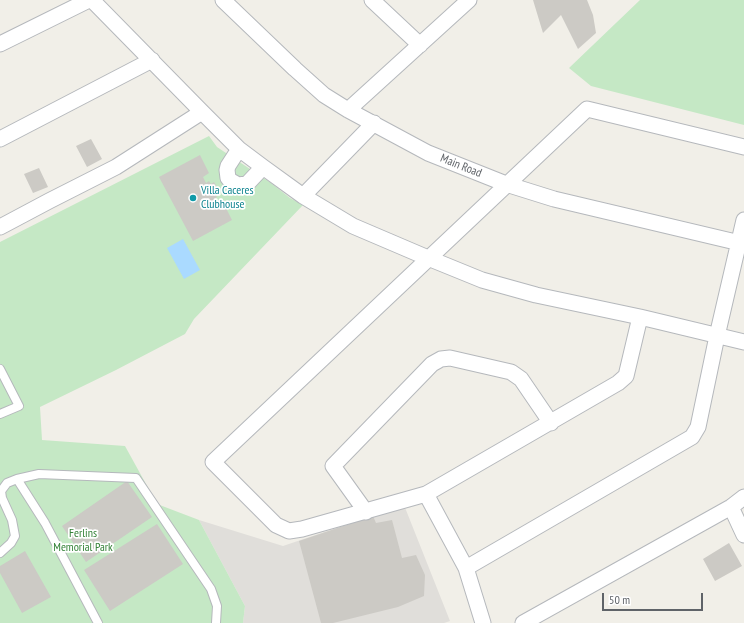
<!DOCTYPE html>
<html>
<head>
<meta charset="utf-8">
<style>
  body { margin:0 }
  #map { position:relative; width:744px; height:623px; overflow:hidden; background:#f1efe8; font-family:"PT Sans Narrow",sans-serif }
  canvas { display:block }
  .scale { position:absolute; left:602px; top:593px; width:101px; height:18px; box-sizing:border-box; border:2px solid #5f6368; border-top:0; padding-left:5px; font-size:12px; line-height:14px; white-space:nowrap; color:#5f6368; -webkit-text-stroke:3px #fff; paint-order:stroke }
</style>
</head>
<body>
<div id="map">
<canvas width="744" height="623"></canvas>
<div class="scale">50 m</div>
</div>
<script>
const context = document.querySelector('canvas').getContext('2d');
context.lineJoin = 'round';
function fillPath(path, color) { context.fillStyle = color; context.fill(path, 'evenodd'); }
const shape = rows => new Path2D(rows.map(r => 'M' + r).join(''));
function trace(path, color, width, dash) { context.strokeStyle = color; context.lineWidth = width; context.lineCap = dash ? 'butt' : 'round'; context.setLineDash(dash || []); context.stroke(path); }
function label(font, color, halo, rows, align = 'center') {
  context.font = font + ' "PT Sans Narrow",sans-serif'; context.lineWidth = 3.5; context.setLineDash([]); context.textBaseline = 'middle'; context.strokeStyle = halo; context.fillStyle = color; for (const [text, x, y, turn = 0] of rows) {
    context.save(); context.translate(x, y); context.rotate((+turn || 0) * Math.PI / 180); context.textAlign = isNaN(turn) ? turn : align; if (halo) context.strokeText(text, 0, 0); context.fillText(text, 0, 0); context.restore();
  }
}
const industrial = shape([
  [404,505,450,621,444,623,243,623,245,606,199,520,283,546]
]);
const green = shape([
  [640,0,744,0,744,125,591,86,569,68],
  [209,136,217,147,271,183,290,198,303,205,194,319,185,334,116,370,40,407,42,440,125,446,157,504,199,520,245,606,243,623,0,623,0,242]
]);
const water = shape([
  [183,239,200,270,184,279,167,248]
]);
const building = shape([
  [533,0,587,0,593,15,596,33,578,49,561,15,543,33],
  [91,139,102,159,87,167,76,146],
  [200,155,209,173,203,177,206,183,209,181,211,184,214,182,220,192,216,195,217,197,214,199,217,203,222,200,232,220,193,241,159,177],
  [39,168,48,187,33,193,24,174],
  [127,481,152,517,86,562,62,526],
  [373,516,376,523,392,520,402,558,416,555,425,575,424,596,398,607,333,623,321,623,299,541],
  [157,524,183,564,110,611,84,570],
  [729,543,742,566,715,581,703,559],
  [25,551,51,597,22,613,0,573,0,566]
]);
const service = shape([
  [0,369,19,406,0,414],
  [17,479,45,523,98,623],
  [0,553,11,543,15,536,12,520,2,498,1,491,7,483,17,479,39,474,136,478,211,589,217,606,216,623]
]);
const minor = shape([
  [92,0,202,112,239,149,263,167,303,196,353,226,428,258,482,280,536,295,640,317,744,342],
  [223,0,295,69,324,95,348,110,428,153,506,184,554,199,744,244],
  [372,0,420,45],
  [0,44,89,0],
  [348,110,469,0],
  [0,139,152,60],
  [239,149,228,166,227,170,228,178,231,181,238,185,247,184,263,167],
  [303,196,374,123],
  [0,227,49,201,116,167,202,112],
  [640,317,626,376,618,383,426,494,302,529,289,531,276,525,213,462,587,109,744,147],
  [426,494,466,568,483,623],
  [731,507,744,535],
  [366,512,333,466,432,364,441,359,450,358,511,372,521,379,551,423],
  [466,568,692,437,698,427,717,336,744,220],
  [523,623,731,507,744,497]
]);
const markers = [
  [193,198,4,"#0f9aa8"]
];
const streetNames = [
  ["Main Road",461,166,22]
];
const cultureNames = [
  ["Villa Caceres",201,191],
  ["Clubhouse",201,205]
];
const parkNames = [
  ["Ferlins",83,534],
  ["Memorial Park",83,548]
];
fillPath(industrial, '#e0deda');
fillPath(green, '#c5e8c5');
fillPath(water, '#aadaff');
fillPath(building, '#cccac5');
trace(service, '#b5b8bc', 10);
trace(minor, '#b5b8bc', 17);
trace(service, '#fff', 8);
trace(minor, '#fff', 15);
for (const [x, y, r, color] of markers) { const dot = new Path2D(); dot.arc(x, y, r, 0, 2 * Math.PI); context.fillStyle = color; context.fill(dot); trace(dot, '#fff', 1.5); }
label('12px', '#5f6368', '#fff', streetNames);
label('12px', '#0d838f', '#fff', cultureNames, 'left');
label('12px', '#348238', '#fff', parkNames);
</script>
</body>
</html>
